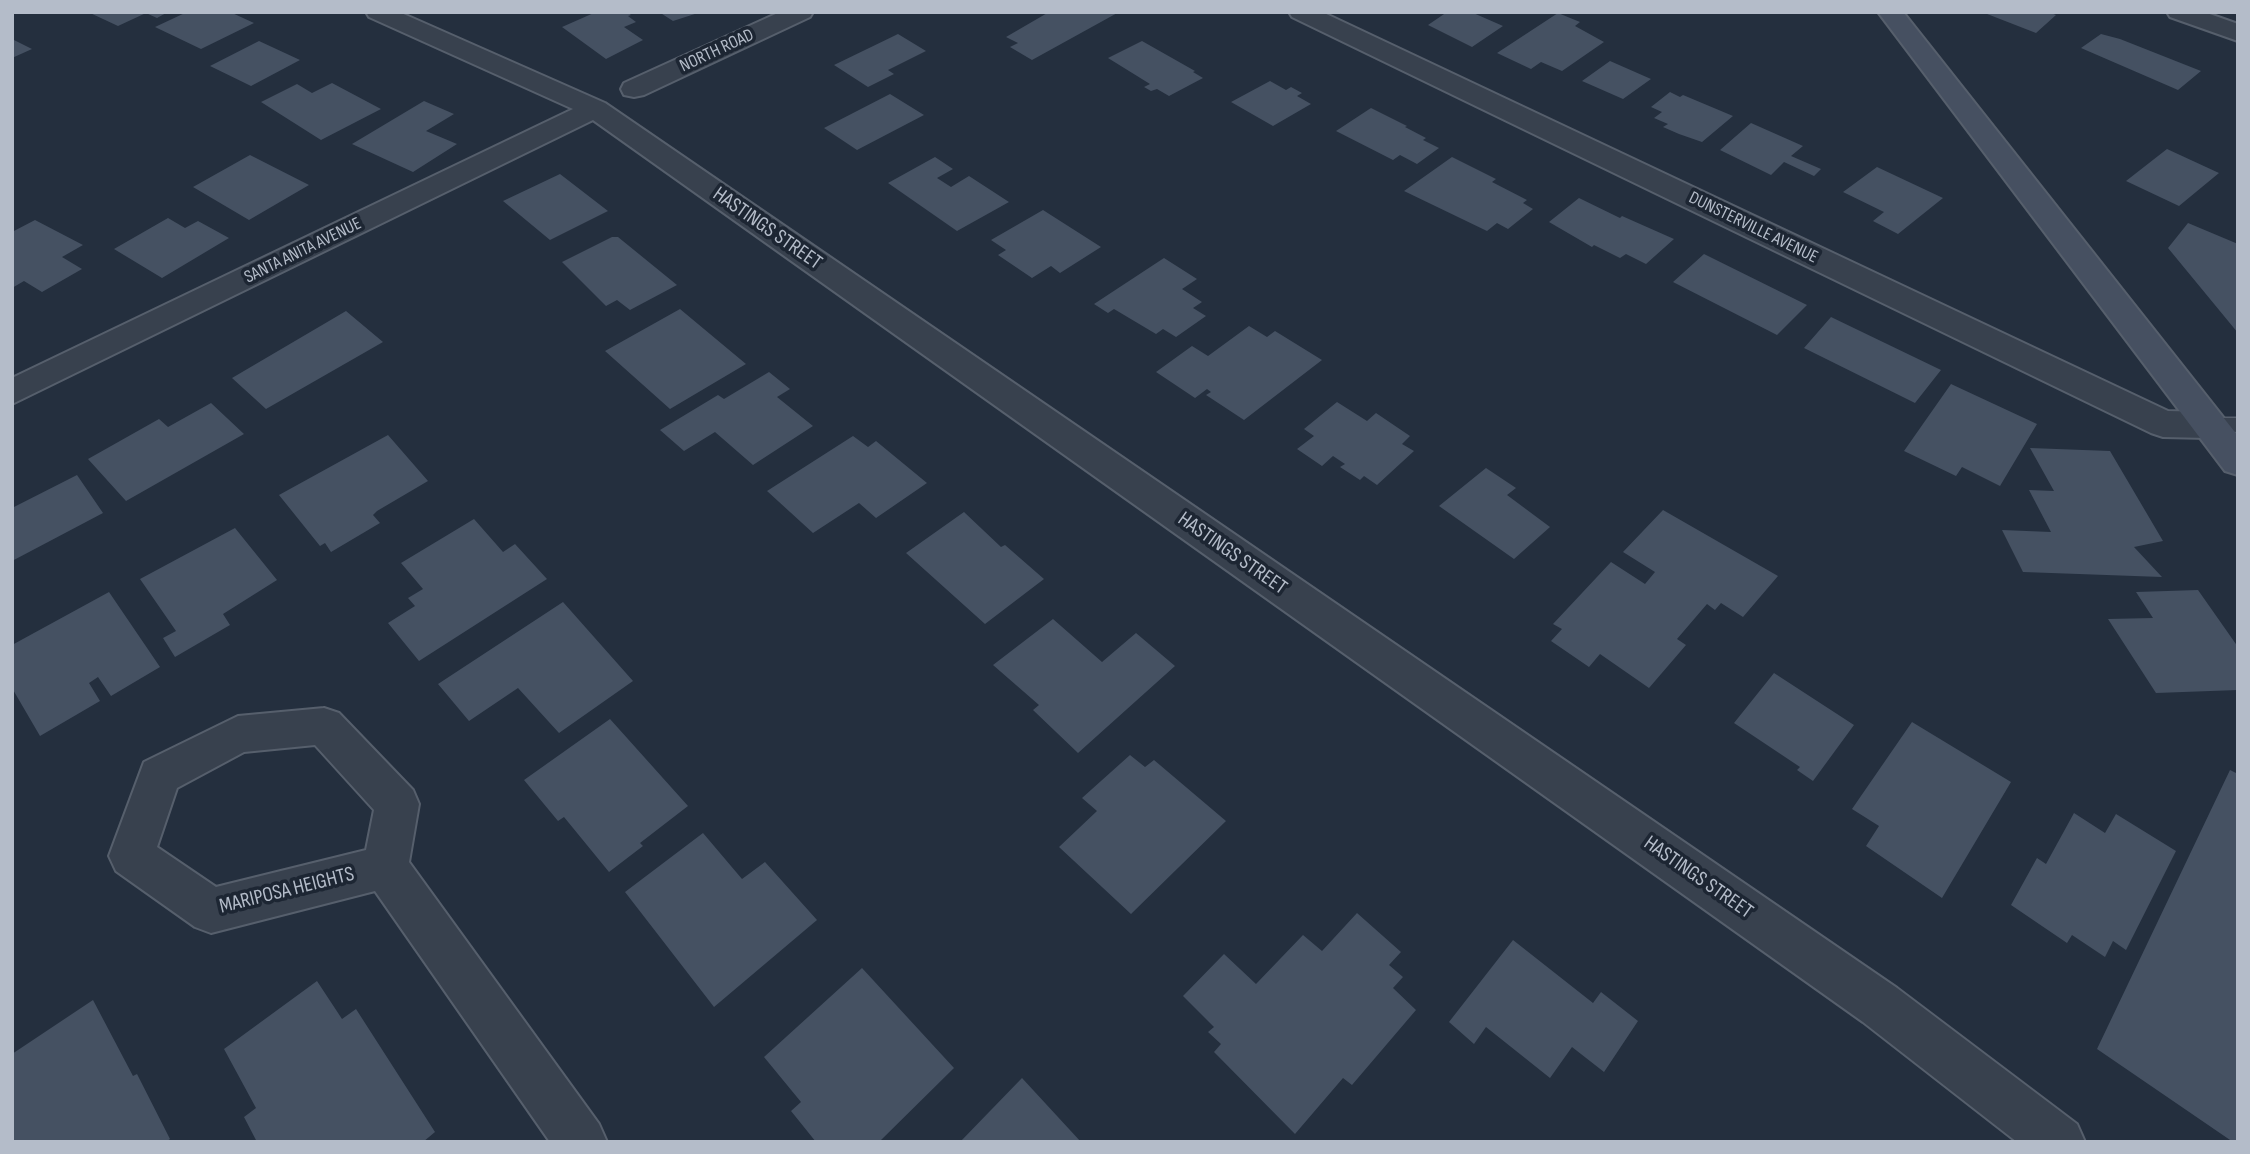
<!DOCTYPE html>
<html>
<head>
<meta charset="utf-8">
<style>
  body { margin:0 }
  #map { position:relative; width:2250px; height:1154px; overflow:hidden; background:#242f3e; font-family:"Sofia Sans Condensed",sans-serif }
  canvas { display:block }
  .frame { position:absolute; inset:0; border:14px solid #b4bcc9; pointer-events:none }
</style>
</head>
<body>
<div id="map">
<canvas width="2250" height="1154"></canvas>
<div class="frame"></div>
</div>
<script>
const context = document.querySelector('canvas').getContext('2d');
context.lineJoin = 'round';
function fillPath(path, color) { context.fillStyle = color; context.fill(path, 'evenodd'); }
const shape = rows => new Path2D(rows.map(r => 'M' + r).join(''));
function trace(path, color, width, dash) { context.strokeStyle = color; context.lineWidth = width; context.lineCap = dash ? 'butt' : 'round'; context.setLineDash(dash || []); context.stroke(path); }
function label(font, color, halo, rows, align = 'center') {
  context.font = font + ' "Sofia Sans Condensed",sans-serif'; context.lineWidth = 7; context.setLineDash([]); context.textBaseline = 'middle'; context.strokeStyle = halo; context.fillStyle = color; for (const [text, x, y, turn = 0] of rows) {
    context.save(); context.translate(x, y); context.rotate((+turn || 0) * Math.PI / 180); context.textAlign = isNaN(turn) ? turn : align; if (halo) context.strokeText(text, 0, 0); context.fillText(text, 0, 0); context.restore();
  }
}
const building = shape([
  [88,12,168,12,157,18,146,13,118,26],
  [187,12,230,12,254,23,201,49,155,27],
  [596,12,627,12,631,15,628,16,636,22,624,27,643,40,606,59,562,27],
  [659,12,701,12,673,21],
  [1049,12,1119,12,1032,60,1010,47,1018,43,1006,37],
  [1447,12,1471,12,1503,26,1472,47,1428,25],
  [1982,12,2048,12,2056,15,2036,33],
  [1558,13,1580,22,1575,26,1604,42,1562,71,1541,62,1531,69,1497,53],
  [898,34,926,51,888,70,894,74,868,87,834,65],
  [2101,34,2120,39,2201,71,2178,90,2081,48],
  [12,39,32,49,12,58],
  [259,41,300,60,251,86,210,66],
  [1142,41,1195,71,1193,72,1203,78,1169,96,1157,89,1151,91,1144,87,1150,84,1108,58],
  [1610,61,1651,79,1623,99,1582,81],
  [1270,81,1286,90,1291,87,1302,93,1297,96,1311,104,1273,126,1231,102],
  [332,83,381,109,321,140,261,102,297,84,312,93],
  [1670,92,1680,97,1683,95,1733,116,1702,142,1679,134,1663,127,1668,124,1654,118,1662,112,1651,107],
  [890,94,924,115,857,150,824,128],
  [424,101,454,114,426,131,457,144,413,172,352,144],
  [1371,108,1407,126,1405,127,1426,138,1423,140,1439,148,1417,164,1400,155,1393,160,1336,131],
  [1751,123,1803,146,1791,156,1821,169,1814,176,1784,162,1771,175,1720,150],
  [2167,149,2219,173,2179,206,2126,181],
  [250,155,309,185,249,220,193,187],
  [935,157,953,169,937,178,951,187,969,176,1009,202,957,231,888,183],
  [1452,157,1496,179,1492,182,1527,200,1523,203,1533,209,1508,229,1497,223,1487,231,1404,191],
  [1877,167,1943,198,1898,234,1873,221,1884,212,1843,192],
  [560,174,608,211,550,240,503,201],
  [1579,198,1620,218,1622,216,1674,239,1646,264,1626,254,1620,258,1594,245,1592,247,1549,222],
  [1043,210,1101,247,1060,273,1051,266,1032,278,998,255,1006,250,991,240],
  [168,218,185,228,198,221,229,238,162,278,114,249],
  [35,220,83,245,62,257,82,269,42,292,24,281,12,288,12,232],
  [2188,223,2238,244,2238,333,2168,248],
  [612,237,618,237,677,285,630,310,617,300,606,306,562,262],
  [1704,254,1807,305,1777,335,1673,282],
  [1164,258,1197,279,1182,289,1202,302,1193,308,1206,316,1176,337,1163,329,1156,334,1114,309,1108,313,1094,304],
  [680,309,746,364,670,409,605,351],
  [346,311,383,342,266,409,232,378],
  [1831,317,1941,370,1915,403,1804,348],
  [1249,326,1267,337,1275,331,1322,360,1244,420,1206,395,1211,392,1207,389,1195,398,1156,372,1192,346,1208,356],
  [769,372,790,389,777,397,813,426,753,465,715,432,684,451,660,430,718,395,724,399],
  [1951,384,2037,424,2000,486,1962,467,1956,476,1904,451],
  [1337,402,1367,421,1376,413,1410,436,1402,444,1414,451,1377,485,1364,476,1360,480,1340,467,1345,464,1333,456,1322,466,1297,449,1314,436,1304,429],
  [211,403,244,434,126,501,88,459,159,419,168,427],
  [388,435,428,481,377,511,373,515,380,523,331,552,325,543,320,546,279,495],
  [853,436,868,447,876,441,927,483,876,518,859,503,813,533,767,491],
  [2030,448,2110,451,2163,541,2134,547,2162,577,2023,572,2002,530,2051,532,2029,490,2054,491],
  [1486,468,1516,488,1507,495,1550,527,1514,559,1439,506],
  [77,475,103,513,12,561,12,508],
  [1663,510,1778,576,1743,617,1721,603,1715,610,1707,604,1677,639,1686,645,1649,688,1600,654,1589,667,1551,641,1562,629,1553,624,1611,562,1645,584,1655,572,1623,552],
  [964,512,1001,547,1005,545,1044,579,985,624,906,553],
  [474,519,503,552,515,544,547,579,419,661,388,623,415,606,408,598,423,589,401,563],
  [235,528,277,580,223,614,230,625,175,657,163,638,176,631,140,579],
  [2198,590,2238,647,2238,690,2156,693,2108,619,2153,618,2136,592],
  [109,592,160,667,111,696,98,677,89,683,100,701,40,736,12,688,12,645],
  [563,602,633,681,559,733,518,688,469,721,438,684],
  [1053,619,1102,662,1136,633,1175,666,1078,753,1033,710,1039,705,993,665],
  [1774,673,1854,725,1813,781,1797,770,1800,767,1734,723],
  [610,719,688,806,640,843,643,846,609,872,564,817,558,821,524,780],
  [1912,722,2011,782,1942,898,1866,846,1879,826,1852,809],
  [1130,755,1145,767,1154,760,1226,821,1131,914,1059,847,1097,811,1082,798],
  [2230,770,2238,774,2238,1142,2233,1142,2097,1049],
  [2074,813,2105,833,2116,814,2176,851,2126,950,2113,941,2105,957,2072,935,2067,943,2011,905,2037,858,2046,864],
  [703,833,742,879,765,862,817,920,714,1007,625,892],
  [1357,913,1401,952,1389,965,1403,977,1393,988,1416,1010,1352,1085,1343,1078,1295,1134,1214,1052,1221,1044,1208,1032,1214,1027,1183,996,1224,954,1256,984,1303,935,1322,951],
  [1513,940,1593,1003,1601,992,1638,1021,1604,1072,1572,1047,1550,1078,1486,1027,1474,1044,1449,1022],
  [862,968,954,1068,879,1142,816,1142,791,1111,801,1102,764,1057],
  [317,981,342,1019,356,1009,435,1132,423,1142,257,1142,244,1117,256,1108,224,1049],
  [93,1000,133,1076,137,1074,170,1139,166,1142,12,1142,12,1054],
  [1022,1078,1081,1142,960,1142]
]);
const service = shape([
  [2208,418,2238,418,2238,432,2201,430,2198,425,2201,420,2208,418]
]);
const minor = shape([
  [366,12,399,12,605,103,1897,988,2077,1124,2085,1142,2017,1142,1863,1022,593,120,12,404,12,378,573,109,369,17,366,12],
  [780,12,813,12,810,17,644,95,634,97,624,95,621,89,624,83,780,12],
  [1289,12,1322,12,2168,411,2208,412,2220,416,2225,425,2220,434,2208,438,2163,437,2151,433,1292,17,1289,12],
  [2167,12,2204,12,2238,24,2238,41,2170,17,2167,12],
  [324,708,339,713,413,790,419,804,409,862,599,1124,607,1142,550,1142,375,891,211,933,195,927,116,871,109,856,144,762,238,716,324,708],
  [315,745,374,810,366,850,216,887,157,847,177,788,244,752,315,745]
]);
const secondary = shape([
  [1878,12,1903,12,2238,436,2238,475,2225,471,1878,12]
]);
const farStreetnames = [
  ["NORTH ROAD",717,51,-25],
  ["DUNSTERVILLE AVENUE",1753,228,26],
  ["SANTA ANITA AVENUE",303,251,-26]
];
const streetNames = [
  ["HASTINGS STREET",767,229,35],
  ["HASTINGS STREET",1232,554,35],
  ["HASTINGS STREET",1698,878,35],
  ["MARIPOSA HEIGHTS",287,891,-14]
];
fillPath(building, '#455162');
trace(service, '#565f6c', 3);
trace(minor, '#565f6c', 4);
trace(secondary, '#565f6c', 4);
fillPath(service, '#38414e');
fillPath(minor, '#38414e');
fillPath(secondary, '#465061');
label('18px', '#b4bcc9', '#1d2633', farStreetnames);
label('21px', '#b4bcc9', '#1d2633', streetNames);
</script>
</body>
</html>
